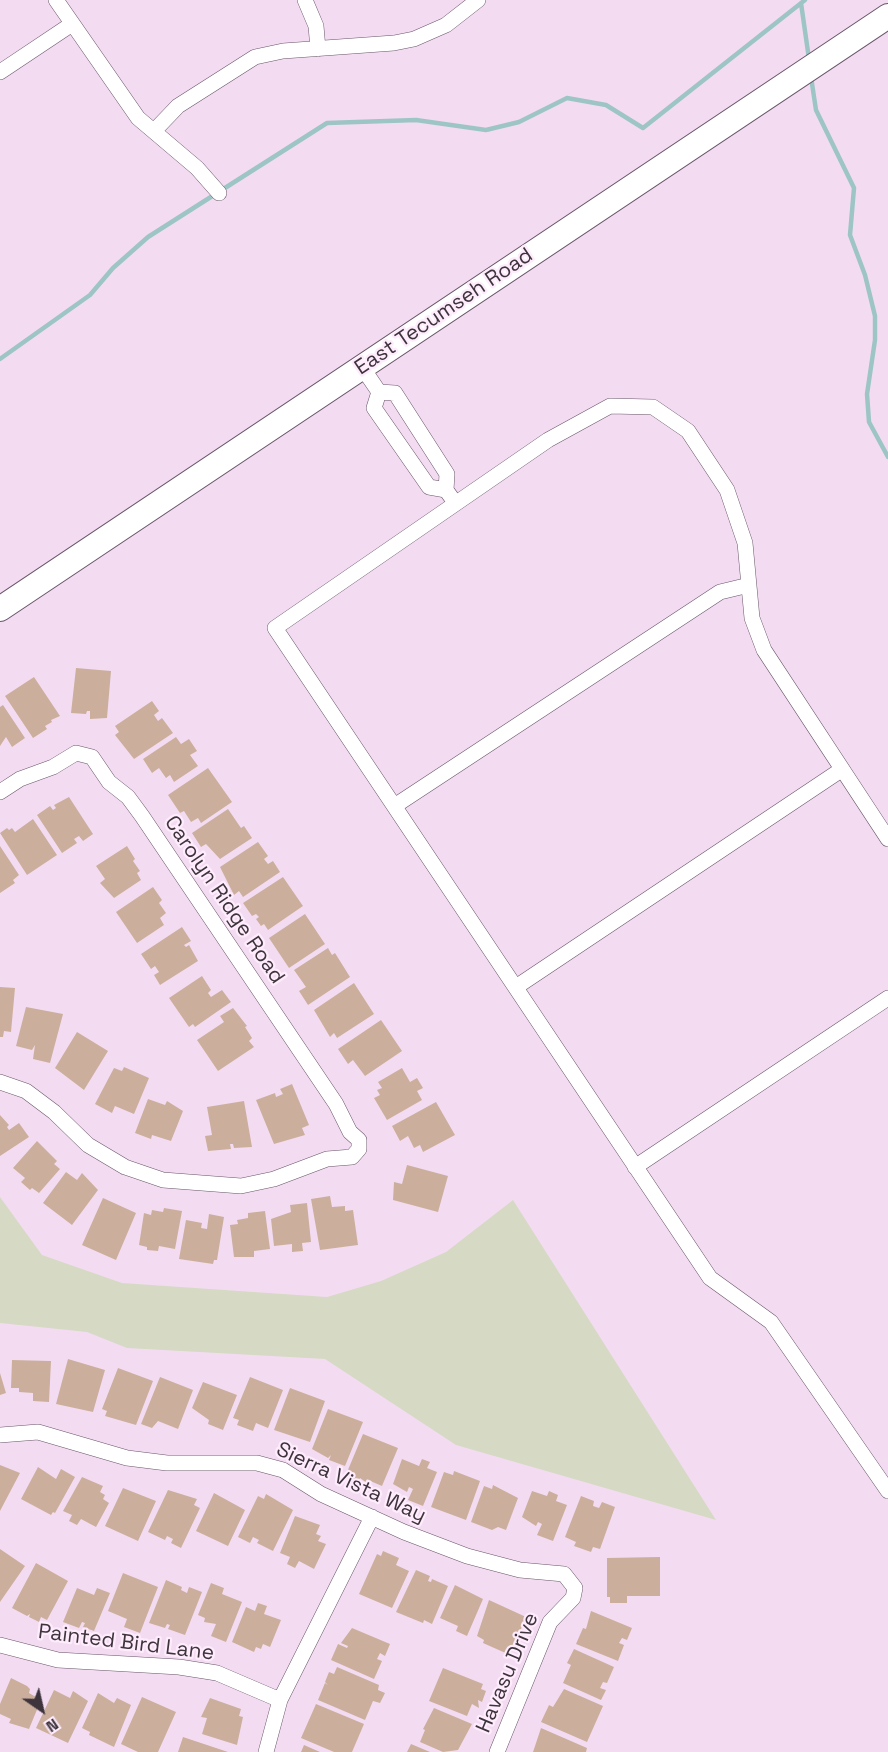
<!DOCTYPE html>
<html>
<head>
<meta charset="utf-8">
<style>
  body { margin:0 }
  #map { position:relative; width:888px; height:1752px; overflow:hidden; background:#f3dcf2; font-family:"Space Grotesk",sans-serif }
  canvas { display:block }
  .north { position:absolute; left:12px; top:1680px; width:60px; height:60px; -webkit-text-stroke:4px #feebfc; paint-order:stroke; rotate:146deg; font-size:16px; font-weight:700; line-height:24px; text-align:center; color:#3d343c }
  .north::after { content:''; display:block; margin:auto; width:21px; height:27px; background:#3d343c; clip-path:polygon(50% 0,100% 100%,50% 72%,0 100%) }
</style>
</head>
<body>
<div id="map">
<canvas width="888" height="1752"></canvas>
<div class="north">N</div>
</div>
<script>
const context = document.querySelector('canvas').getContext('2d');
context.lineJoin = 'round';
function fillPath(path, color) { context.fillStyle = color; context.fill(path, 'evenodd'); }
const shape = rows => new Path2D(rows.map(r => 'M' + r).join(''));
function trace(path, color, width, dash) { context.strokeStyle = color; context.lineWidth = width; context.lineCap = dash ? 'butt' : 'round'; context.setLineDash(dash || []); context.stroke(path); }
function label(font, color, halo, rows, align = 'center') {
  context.font = font + ' "Space Grotesk",sans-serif'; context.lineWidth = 4.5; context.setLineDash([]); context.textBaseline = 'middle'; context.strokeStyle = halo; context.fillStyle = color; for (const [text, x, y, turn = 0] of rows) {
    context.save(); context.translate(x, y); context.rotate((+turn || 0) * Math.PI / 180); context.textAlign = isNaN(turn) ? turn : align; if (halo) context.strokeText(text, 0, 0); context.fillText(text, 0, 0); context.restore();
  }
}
const green = shape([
  [0,1197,42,1255,122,1283,327,1297,381,1281,446,1252,513,1200,716,1520,456,1445,325,1359,127,1348,87,1332,0,1323]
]);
const stream = shape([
  [801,3,809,59],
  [811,77,816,110,854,188,850,235,865,275,875,316,875,340,867,394,869,422,888,457],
  [0,359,90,295,113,268,148,237,327,123,416,120,486,130,519,122,567,98,606,105,643,128,805,0]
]);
const building = shape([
  [76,668,111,671,107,718,90,719,90,711,87,711,86,714,71,713],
  [34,677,60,716,51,720,52,722,45,726,47,729,33,738,5,696],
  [152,701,159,711,154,715,158,721,162,718,173,733,134,759,115,735,119,732,115,726],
  [3,705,25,738,12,747,6,737,0,746,0,707],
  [176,737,181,744,189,739,197,751,190,755,198,766,174,782,170,775,166,778,159,768,152,773,143,759],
  [208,768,232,802,201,823,198,818,191,822,184,811,180,813,168,795],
  [69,797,93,834,83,841,79,836,74,839,77,843,62,853,37,815,50,806,53,810,56,808,54,805],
  [228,809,241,828,244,826,252,838,220,859,206,844,201,847,192,833],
  [33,819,57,855,27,875,0,833,7,828,9,830,12,828,15,832],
  [258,842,268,856,264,859,268,864,273,861,280,872,243,897,239,891,234,895,220,867],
  [0,846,19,875,13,880,15,883,0,893],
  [127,846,135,859,133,861,140,871,137,873,141,880,114,898,100,883,105,879,96,866],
  [283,877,303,906,268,930,264,924,261,926,256,919,259,917,256,914,252,916,243,903],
  [153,887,162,900,159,903,166,913,160,918,164,925,137,943,116,912],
  [305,914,325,944,289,968,269,938],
  [182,927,191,941,184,945,186,947,189,945,198,961,160,985,154,975,159,972,155,966,151,969,141,954],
  [328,948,332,955,335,953,350,977,308,1005,299,991,306,987,294,970],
  [202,976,211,990,208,993,211,997,222,990,231,1002,195,1027,193,1024,189,1027,169,998],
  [354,983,374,1014,337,1038,334,1033,330,1037,314,1010],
  [0,987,15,988,11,1032,4,1031,3,1037,0,1037],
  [26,1007,63,1014,50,1063,33,1059,35,1045,32,1050,16,1046],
  [233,1008,247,1026,245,1027,252,1038,249,1041,254,1047,218,1071,197,1040,224,1022,220,1016],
  [381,1020,402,1051,365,1076,353,1060,348,1064,338,1049],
  [77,1032,108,1051,84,1090,55,1068],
  [124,1067,149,1078,134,1114,115,1106,112,1113,95,1104,114,1068,122,1071],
  [402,1068,410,1082,417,1078,423,1088,417,1091,422,1100,387,1120,374,1098,380,1095,377,1090,382,1088,378,1082],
  [292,1084,309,1125,302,1128,305,1135,274,1144,256,1100,275,1093,276,1097,283,1094,280,1089],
  [148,1099,165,1105,167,1101,183,1111,171,1141,152,1135,151,1139,135,1133],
  [244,1101,252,1147,234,1148,233,1144,230,1144,231,1149,208,1151,205,1136,212,1135,207,1107],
  [436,1102,455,1135,423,1152,420,1145,414,1148,408,1136,400,1141,392,1126],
  [0,1115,9,1125,7,1127,9,1130,19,1123,29,1137,0,1156],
  [37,1141,57,1161,54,1164,60,1169,39,1193,32,1188,30,1190,21,1182,25,1178,13,1168],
  [407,1165,448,1176,438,1212,393,1200,394,1182,402,1184],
  [66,1172,77,1180,82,1173,98,1190,72,1225,43,1203],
  [330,1196,332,1207,345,1206,345,1211,353,1210,358,1245,320,1250,311,1199],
  [103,1198,136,1213,116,1260,82,1245],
  [307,1203,311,1242,302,1243,303,1251,292,1252,292,1244,274,1246,271,1219,291,1212,290,1205],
  [164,1208,182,1211,175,1249,159,1246,158,1251,147,1250,147,1247,139,1245,144,1213,151,1215,152,1210,163,1212],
  [265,1211,270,1249,254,1251,254,1257,234,1257,230,1225,238,1224,237,1220,248,1218,248,1213],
  [209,1214,224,1217,217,1260,214,1260,213,1264,179,1259,186,1220,202,1223,201,1228,207,1229],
  [68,1359,105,1370,93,1412,56,1404],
  [12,1360,51,1361,49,1402,33,1401,33,1393,19,1392,19,1388,11,1388],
  [118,1368,153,1381,136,1425,105,1416,107,1411,102,1409],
  [0,1373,6,1393,0,1395],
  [160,1377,193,1390,178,1429,158,1421,152,1428,141,1424],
  [250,1377,283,1390,268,1428,256,1423,253,1431,237,1425,239,1420,233,1418],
  [203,1382,237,1395,223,1430,208,1424,209,1420,192,1408],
  [290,1388,325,1401,310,1442,274,1430],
  [328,1409,363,1422,345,1466,329,1460,331,1455,328,1458,312,1449],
  [363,1434,398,1448,382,1486,368,1480,367,1483,360,1478,358,1482,345,1477],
  [402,1459,419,1466,422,1459,430,1462,427,1468,437,1472,423,1506,408,1500,413,1489,409,1487,407,1492,393,1484],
  [0,1465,20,1473,0,1511],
  [38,1467,56,1479,61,1469,75,1477,55,1513,53,1512,51,1515,21,1499],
  [454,1471,480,1481,466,1520,431,1507,444,1472,453,1475],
  [82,1477,103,1486,100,1492,105,1495,103,1499,109,1503,96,1527,81,1519,77,1525,69,1521,72,1515,63,1511],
  [493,1485,518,1498,506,1530,498,1527,492,1530,471,1522,484,1486,492,1489],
  [123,1488,156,1501,138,1541,105,1526],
  [168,1490,197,1499,194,1505,200,1508,181,1548,171,1543,173,1539,167,1536,165,1540,148,1532],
  [532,1491,547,1496,549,1491,558,1495,556,1501,567,1505,553,1541,537,1535,542,1524,538,1522,536,1526,522,1517],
  [214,1493,245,1510,228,1546,196,1531],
  [266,1494,293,1510,273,1551,257,1543,259,1540,253,1537,250,1543,238,1537,258,1496,264,1499],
  [581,1496,594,1501,593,1506,599,1508,602,1502,615,1507,600,1549,593,1547,591,1552,574,1546,576,1542,565,1537],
  [295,1516,320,1525,316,1534,321,1536,318,1541,326,1544,314,1569,299,1561,295,1568,287,1564,290,1557,280,1553],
  [0,1549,25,1566,0,1602],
  [383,1551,399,1558,396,1565,409,1571,392,1608,359,1594,377,1554,381,1556],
  [660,1557,660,1596,627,1596,627,1603,610,1603,610,1597,607,1597,607,1558],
  [36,1563,68,1581,47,1620,41,1617,39,1622,29,1617,30,1614,27,1616,12,1608],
  [416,1570,430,1576,428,1581,431,1582,432,1579,448,1586,432,1624,424,1620,423,1623,396,1612],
  [123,1573,158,1587,140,1633,124,1627,127,1619,108,1611],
  [166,1580,182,1587,181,1590,187,1593,189,1587,202,1592,185,1635,168,1629,170,1625,167,1624,165,1628,149,1623],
  [211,1583,224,1588,222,1594,242,1602,226,1642,211,1636,216,1624,204,1622,205,1618,198,1615],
  [455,1585,483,1599,467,1636,456,1631,458,1626,440,1618],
  [77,1588,94,1595,97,1588,110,1593,94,1631,83,1627,85,1623,82,1622,79,1628,63,1622],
  [489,1600,526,1617,510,1655,483,1643,484,1640,477,1636],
  [258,1603,267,1606,264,1614,281,1620,270,1647,263,1644,261,1649,256,1647,254,1652,232,1642,246,1607,255,1611],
  [591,1611,632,1628,627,1640,622,1638,619,1643,624,1645,618,1661,576,1644,583,1628,586,1629],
  [352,1628,390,1644,385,1656,380,1653,377,1659,382,1661,374,1679,331,1660,338,1644,347,1648,348,1646,341,1643],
  [574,1649,614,1667,607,1683,603,1682,600,1688,606,1690,601,1700,563,1683,571,1665,567,1663],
  [337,1667,379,1685,378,1690,385,1693,380,1703,373,1701,365,1720,318,1700,325,1683,328,1685,325,1682,329,1672,334,1674],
  [443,1668,483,1684,481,1689,486,1691,482,1702,478,1700,479,1708,472,1704,467,1716,429,1701],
  [11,1678,27,1686,30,1689,29,1693,41,1700,29,1729,9,1723,11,1719,0,1714,0,1704],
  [564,1689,603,1706,587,1742,541,1722,549,1705,553,1707],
  [54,1690,70,1698,73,1691,88,1701,68,1743,36,1728],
  [98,1693,114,1703,117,1698,131,1705,114,1747,89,1735,90,1732,82,1728],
  [142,1697,176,1712,158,1752,138,1752,121,1744],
  [210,1698,241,1709,239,1716,243,1717,237,1745,202,1734,207,1718,201,1717],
  [316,1704,364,1724,352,1752,334,1752,301,1738],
  [434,1708,472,1724,458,1750,443,1752,420,1742,425,1730,423,1729],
  [541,1728,587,1748,586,1752,533,1752],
  [183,1737,228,1752,178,1752],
  [411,1744,430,1752,407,1752],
  [304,1745,320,1752,301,1752]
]);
const minor = shape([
  [56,0,138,118,197,168,219,193],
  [305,0,316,26,318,49],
  [0,72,72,24],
  [155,130,178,106,255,57,283,51,394,43,414,39,446,25,478,0],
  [362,367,379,392,374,408,429,487,446,490],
  [379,392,395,393,447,474,446,490,451,497],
  [0,792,20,779,53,767,76,753,92,757,109,782,128,797,142,816,336,1104,350,1132,359,1140,359,1149,352,1157,327,1159,274,1179,241,1186,163,1180,125,1167,88,1145,54,1112,26,1091,0,1082],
  [396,805,720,592,749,585],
  [888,839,764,650,752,618,745,543,727,490,688,431,653,407,610,406,548,440,275,628,710,1278,771,1322,888,1491],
  [516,987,841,770],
  [635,1167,888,998],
  [0,1435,38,1432,127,1458,167,1463,257,1463,283,1470,321,1494,404,1532,467,1556,520,1570,564,1574,575,1588,573,1598,550,1622,497,1752],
  [0,1645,58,1660,179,1667,217,1673,280,1700],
  [266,1752,280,1700,372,1517]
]);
const primary = shape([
  [0,609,888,16]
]);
const streetNames = [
  ["East Tecumseh Road",444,312,-34],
  ["Carolyn Ridge Road",224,900,56],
  ["Sierra Vista Way",351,1483,25],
  ["Painted Bird Lane",126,1643,7],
  ["Havasu Drive",508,1673,-67]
];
fillPath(green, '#d6dac4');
trace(stream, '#9ec5c5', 4.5);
fillPath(building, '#cbaf9c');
trace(minor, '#695568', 16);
trace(primary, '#695568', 26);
trace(minor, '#fff', 15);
trace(primary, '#fff', 24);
label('21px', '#3d343c', '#feebfc', streetNames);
</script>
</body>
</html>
